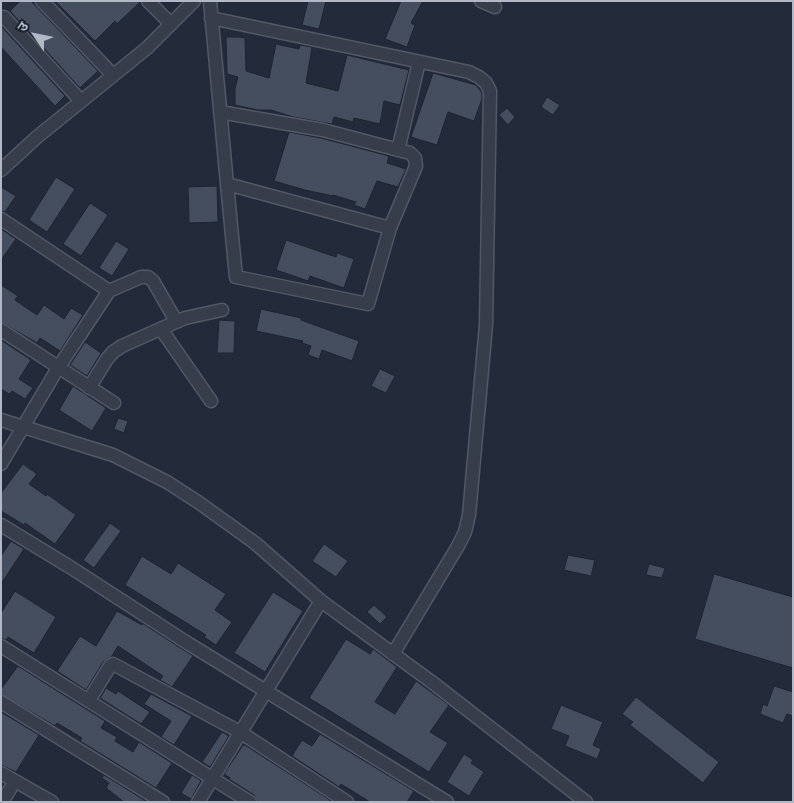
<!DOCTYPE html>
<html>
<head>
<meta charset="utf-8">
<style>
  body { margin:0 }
  #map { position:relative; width:794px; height:803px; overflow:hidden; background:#232b3a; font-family:"Titillium Web","Noto Sans Devanagari",sans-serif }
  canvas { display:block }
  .frame { position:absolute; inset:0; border:2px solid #b2b8c6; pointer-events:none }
  .north { position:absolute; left:10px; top:10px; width:50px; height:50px; -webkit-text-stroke:4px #1c222f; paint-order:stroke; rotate:304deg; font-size:14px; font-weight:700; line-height:20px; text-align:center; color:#b2b8c6 }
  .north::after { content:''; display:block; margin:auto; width:18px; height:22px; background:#b2b8c6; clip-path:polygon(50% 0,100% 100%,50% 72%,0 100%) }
</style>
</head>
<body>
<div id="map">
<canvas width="794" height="803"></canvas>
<div class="frame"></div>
<div class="north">उ</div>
</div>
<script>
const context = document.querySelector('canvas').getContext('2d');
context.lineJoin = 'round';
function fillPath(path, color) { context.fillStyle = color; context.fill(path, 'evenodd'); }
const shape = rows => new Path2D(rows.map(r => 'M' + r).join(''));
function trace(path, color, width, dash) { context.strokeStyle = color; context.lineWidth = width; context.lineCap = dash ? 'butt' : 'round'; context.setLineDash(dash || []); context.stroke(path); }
const building = shape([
  [20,1,31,1,98,71,80,88,10,11,20,1],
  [55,1,140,1,140,2,117,24,115,21,95,41,55,1],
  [308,1,326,1,319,29,302,25,308,1],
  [401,1,423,1,411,23,415,25,407,47,385,39,401,1],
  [1,26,65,96,55,106,1,47,1,26],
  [226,37,239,37,245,38,246,71,269,78,276,44,299,49,300,45,312,47,306,83,338,91,347,55,409,70,400,105,384,101,380,124,354,118,353,122,334,117,332,124,293,117,271,110,258,110,235,105,235,89,238,77,227,74,226,37],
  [433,73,476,85,482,93,482,99,474,121,448,112,437,145,411,137,433,73],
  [547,97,560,105,553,115,541,107,547,97],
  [507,108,515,117,508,125,499,115,507,108],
  [289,132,321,138,389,156,387,163,406,169,398,187,377,181,365,209,354,205,356,202,333,195,333,196,305,190,274,181,289,132],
  [56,177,75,189,47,232,29,220,56,177],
  [217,186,218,222,189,223,188,187,217,186],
  [1,187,16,196,5,212,1,211,1,187],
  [90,203,108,215,81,256,63,244,90,203],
  [1,229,16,239,1,260,1,229],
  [286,240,336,257,337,253,354,259,344,288,310,276,308,281,276,270,286,240],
  [116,241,129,249,112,276,99,268,116,241],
  [1,285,18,296,15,300,37,315,44,305,64,319,71,308,83,315,60,351,40,338,37,343,1,322,1,285],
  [261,309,301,318,301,320,359,341,352,361,322,350,319,359,308,355,311,346,302,343,303,341,256,331,261,309],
  [219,320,235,321,234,353,217,353,219,320],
  [1,340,31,360,19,379,33,388,25,399,12,391,9,394,1,389,1,340],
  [85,342,101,353,87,376,70,365,85,342],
  [380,369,395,376,386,393,371,386,380,369],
  [73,386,106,408,92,431,59,410,73,386],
  [118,418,128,421,124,433,114,429,118,418],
  [23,464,37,474,29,484,46,496,47,494,76,515,55,544,25,523,24,525,1,511,1,493,23,464],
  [110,523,121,531,94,568,83,560,110,523],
  [11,541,24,549,1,584,1,556,11,541],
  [324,544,348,561,336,577,312,561,324,544],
  [568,555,595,560,591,576,564,570,568,555],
  [142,556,171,574,178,563,226,594,215,610,232,622,216,645,204,637,206,635,125,585,142,556],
  [649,564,665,568,662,578,646,575,649,564],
  [714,574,793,597,793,668,695,639,714,574],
  [15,591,56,617,34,653,8,637,6,640,1,638,1,613,15,591],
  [273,592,303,611,265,672,234,653,273,592],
  [374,605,387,617,380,624,367,612,374,605],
  [117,611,142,625,142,623,193,656,172,687,160,680,163,676,118,646,112,656,103,662,86,690,57,671,80,636,96,646,117,611],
  [346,639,370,654,373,649,397,667,375,702,395,714,416,681,449,705,430,732,448,743,429,772,309,698,346,639],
  [18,666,105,721,101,728,117,737,115,741,133,752,139,742,172,763,156,788,80,741,82,738,57,723,55,726,1,694,1,689,18,666],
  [774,686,793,692,793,716,787,714,783,723,760,714,763,704,767,706,774,686],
  [106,688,116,694,118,691,150,712,141,724,100,698,106,688],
  [151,694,192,716,174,745,161,737,171,721,144,704,151,694],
  [636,697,719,762,703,783,630,725,633,722,622,714,636,697],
  [561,705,603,722,593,745,601,749,597,759,565,746,569,736,551,729,561,705],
  [1,712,39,735,16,772,1,765,1,712],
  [222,732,229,736,210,767,202,762,222,732],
  [320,734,414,791,407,802,370,802,341,784,339,787,292,756,302,740,312,746,320,734],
  [243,745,245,745,330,800,329,802,258,802,254,795,229,779,230,778,224,774,243,745],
  [464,754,473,760,471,763,484,772,469,796,447,782,464,754],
  [104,775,146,801,124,802,106,788,109,783,102,778,104,775],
  [192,775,201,781,191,799,181,793,192,775]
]);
const minor = shape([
  [42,1,113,75],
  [148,1,171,24],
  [210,1,227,184,236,277,368,304,390,228,227,184],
  [481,1,495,7],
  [4,17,81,101],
  [211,18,469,72,479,77,486,83,490,91,486,325,469,515,465,532,458,546,393,654],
  [220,112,323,130,410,153,415,158,416,166,390,228],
  [398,150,419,62],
  [1,170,37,137,147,48,194,1],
  [1,219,109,291,58,368,1,464],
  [109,291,141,277,148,277,153,281,176,321],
  [161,329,211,401],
  [1,330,114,403],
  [89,388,107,359,113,352,122,346,185,318,222,310],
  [1,420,113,455,167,482,198,502,255,543,321,601,433,683,586,802],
  [1,525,70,567,189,644,447,802],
  [1,646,250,802],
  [89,700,110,666,113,664,240,732,347,802],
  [1,702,163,802],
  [1,773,52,802],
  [2,802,15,781],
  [198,802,321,601]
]);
fillPath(building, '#454e5e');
trace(building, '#1e2431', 1);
trace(minor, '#525865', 15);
trace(minor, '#373d4a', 12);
</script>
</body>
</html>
